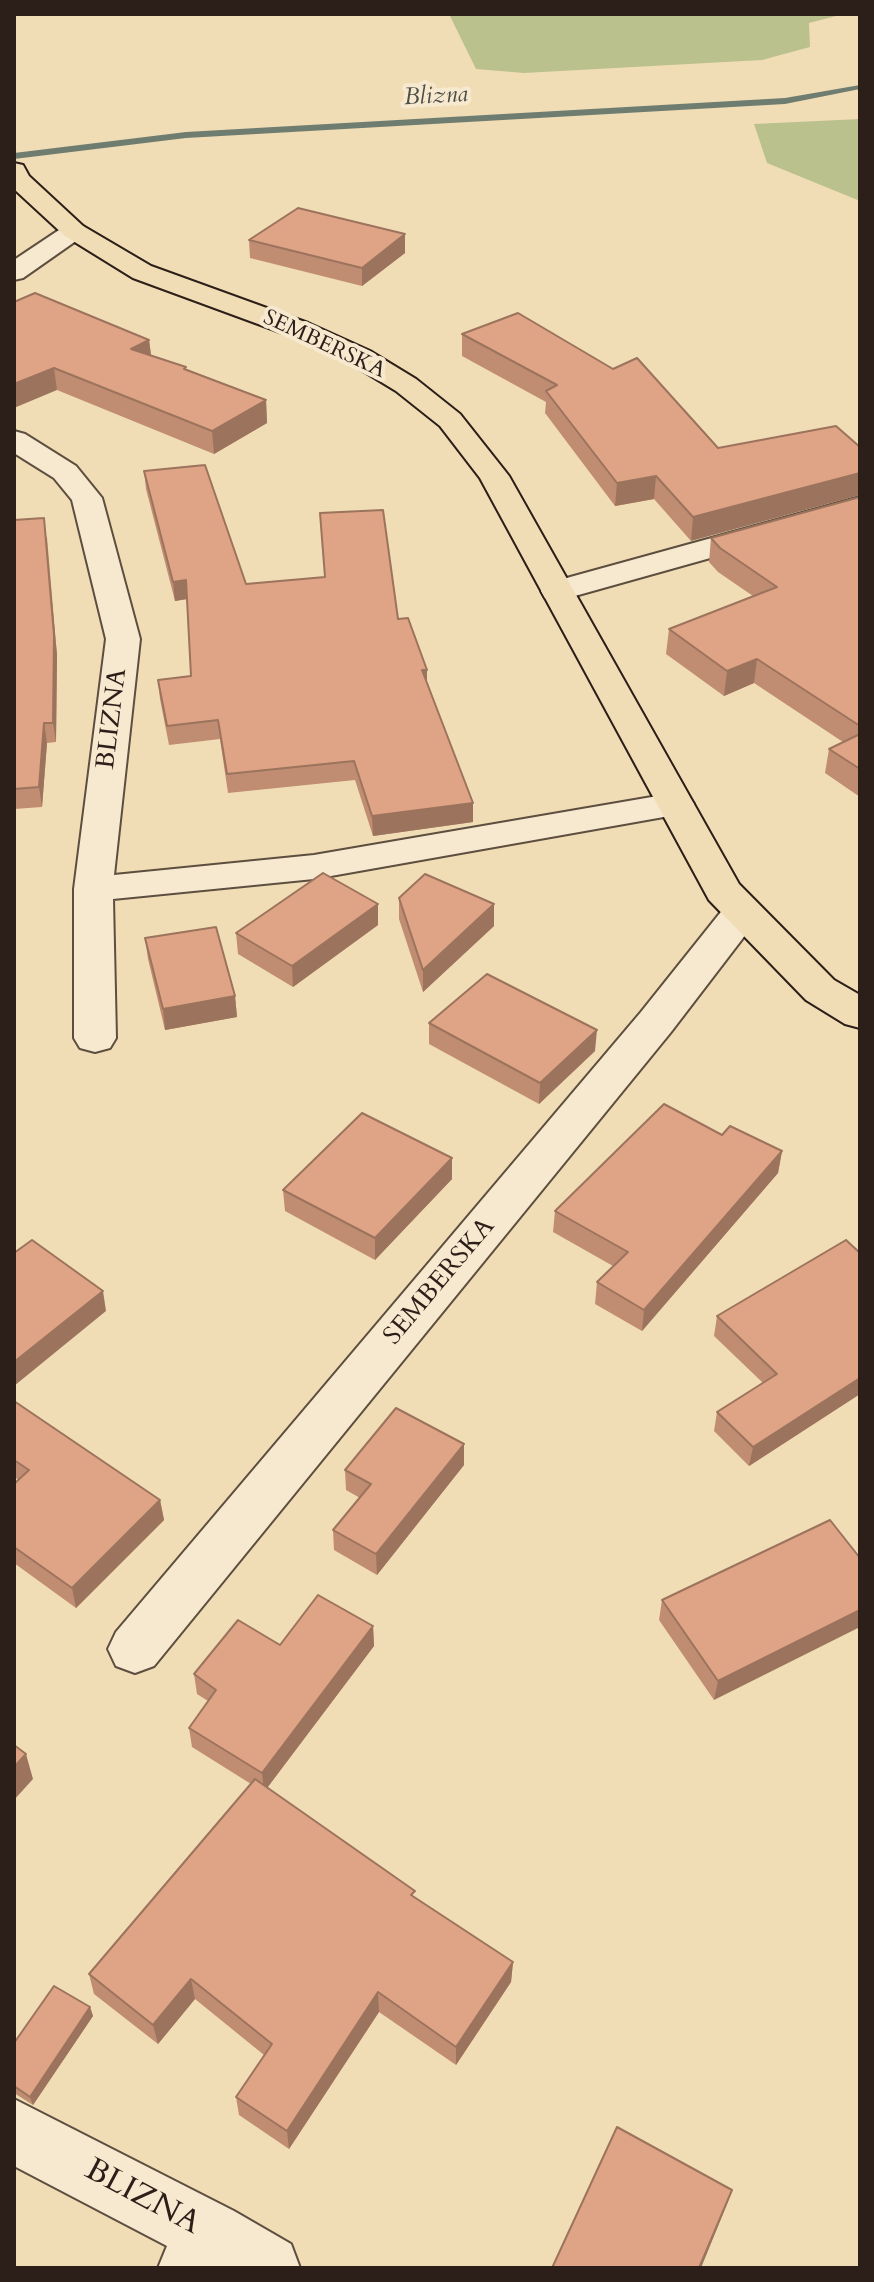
<!DOCTYPE html>
<html>
<head>
<meta charset="utf-8">
<style>
  body { margin:0 }
  #map { position:relative; width:874px; height:2282px; overflow:hidden; background:#f1ddb5; font-family:Cardo,serif }
  canvas { display:block }
  .frame { position:absolute; inset:0; border:16px solid #2c1e18; pointer-events:none }
</style>
</head>
<body>
<div id="map">
<canvas width="874" height="2282"></canvas>
<div class="frame"></div>
</div>
<script>
const context = document.querySelector('canvas').getContext('2d');
context.lineJoin = 'round';
function fillPath(path, color) { context.fillStyle = color; context.fill(path, 'evenodd'); }
const shape = rows => new Path2D(rows.map(r => 'M' + r).join(''));
function trace(path, color, width, dash) { context.strokeStyle = color; context.lineWidth = width; context.lineCap = dash ? 'butt' : 'round'; context.setLineDash(dash || []); context.stroke(path); }
function label(font, color, halo, rows, align = 'center') {
  context.font = font + ' Cardo,serif'; context.lineWidth = 8; context.setLineDash([]); context.textBaseline = 'middle'; context.strokeStyle = halo; context.fillStyle = color; for (const [text, x, y, turn = 0] of rows) {
    context.save(); context.translate(x, y); context.rotate((+turn || 0) * Math.PI / 180); context.textAlign = isNaN(turn) ? turn : align; if (halo) context.strokeText(text, 0, 0); context.fillText(text, 0, 0); context.restore();
  }
}
const green = shape([
  [449,14,844,14,809,23,810,47,762,60,524,73,476,69],
  [860,119,860,201,767,163,754,124]
]);
const stream = shape([
  [860,85,860,89,785,104,186,138,14,159,14,153,186,132,785,98,860,85]
]);
const minor = shape([
  [74,223,83,226,87,231,83,236,23,278,14,280,14,260,65,226,74,223],
  [14,431,25,434,76,466,102,498,140,639,114,875,314,855,675,793,688,796,694,804,688,812,675,815,314,879,113,899,116,1038,110,1048,95,1052,80,1048,74,1038,74,889,106,639,72,500,54,478,14,453,14,431],
  [860,497,860,516,557,601,545,598,541,591,545,584,860,497],
  [742,899,756,903,762,912,756,921,671,1032,154,1666,135,1673,116,1666,108,1649,116,1632,641,1012,728,903,742,899],
  [14,2099,234,2211,291,2244,300,2268,158,2268,167,2246,14,2166,14,2099]
]);
const major = shape([
  [14,163,23,165,29,176,83,226,151,266,308,323,370,351,416,379,460,414,509,476,739,884,834,980,860,995,860,1028,845,1024,806,1000,709,900,480,478,440,426,396,391,350,363,288,335,133,278,65,236,14,189,14,163]
]);
const wall = shape([
  [249,240,405,253,362,286,250,258],
  [14,302,149,340,151,355,266,400,267,423,214,454,57,390],
  [462,334,718,448,691,541,654,499,615,506,545,413,546,402,462,356],
  [144,471,246,584,325,577,320,513,398,619,427,684,473,803,473,822,373,836,355,780,228,793,220,739,169,745,160,699,158,680,191,676,187,599,175,601,146,489],
  [860,497,860,797,825,773,829,749,843,742,754,683,724,696,666,654,669,629,753,596,718,572,709,562,711,538],
  [14,520,47,537,57,655,56,742,47,743,42,807,14,809],
  [399,898,494,904,494,926,423,992,399,919],
  [378,925,293,987,238,954,236,933],
  [145,938,235,996,237,1017,165,1030,148,959],
  [429,1023,595,1051,539,1104,429,1044],
  [722,1135,782,1151,778,1173,642,1331,595,1304,597,1282,613,1266,553,1232,555,1211],
  [452,1158,452,1179,375,1260,285,1211,283,1190],
  [860,1253,860,1394,749,1466,714,1431,717,1412,763,1383,714,1336,717,1316],
  [14,1401,160,1500,164,1520,76,1608,14,1563,14,1484,19,1480,14,1477],
  [464,1465,377,1575,334,1550,333,1530,360,1498,346,1490,345,1470],
  [860,1558,714,1700,659,1620,662,1600],
  [373,1626,374,1646,267,1788,415,1898,513,1962,511,1982,456,2065,379,2012,289,2149,239,2115,236,2097,264,2055,195,1999,158,2044,94,1994,89,1974,251,1784,192,1747,189,1728,208,1701,197,1694,194,1674,280,1645],
  [90,2007,93,2016,33,2105,14,2093,14,2043]
]);
const shadedWall = shape([
  [405,234,405,253,362,286,362,268],
  [149,340,152,363,131,349],
  [54,368,57,390,14,408,14,384],
  [266,400,267,423,214,454,212,431],
  [860,473,860,495,691,541,693,517],
  [656,476,654,499,615,506,617,483],
  [44,518,57,655,56,742,53,723],
  [186,580,187,599,175,601,173,582],
  [757,659,754,683,724,696,727,671],
  [422,670,427,670,427,688],
  [44,723,47,743,42,807,39,787],
  [473,803,473,822,373,836,372,816],
  [378,904,378,925,293,987,292,966],
  [494,904,494,926,423,992,423,970],
  [235,996,237,1017,165,1030,163,1009],
  [597,1030,595,1051,539,1104,540,1083],
  [782,1151,778,1173,642,1331,644,1310],
  [452,1158,452,1179,375,1260,375,1238],
  [103,1291,106,1311,14,1386,14,1362],
  [860,1378,860,1394,749,1466,753,1447],
  [464,1444,464,1465,377,1575,376,1554],
  [160,1500,164,1520,76,1608,72,1588],
  [860,1610,860,1627,714,1700,718,1681],
  [373,1626,374,1646,264,1792,262,1773],
  [26,1754,33,1779,14,1800,14,1767],
  [513,1962,511,1982,456,2065,456,2047],
  [191,1979,195,1999,158,2044,153,2025],
  [378,1992,379,2012,289,2149,287,2131],
  [90,2007,93,2016,33,2105,30,2097],
  [732,2190,727,2204,701,2268,699,2268]
]);
const building = shape([
  [298,208,405,234,362,268,249,240,298,208],
  [35,293,149,340,131,349,186,367,184,369,266,400,212,431,54,368,14,384,14,302,35,293],
  [518,313,613,369,637,358,718,448,836,426,860,447,860,473,693,517,656,476,617,483,546,391,557,385,462,334,518,313],
  [205,465,246,584,325,577,320,513,383,510,398,619,408,618,427,670,422,670,473,803,372,816,354,761,227,774,218,720,167,726,158,680,191,676,186,580,173,582,144,471,205,465],
  [860,497,860,726,757,659,727,671,669,629,777,587,720,548,711,538,860,497],
  [44,518,54,635,53,723,44,723,39,787,14,789,14,520,44,518],
  [860,734,860,769,829,749,860,734],
  [323,873,378,904,292,966,236,933,323,873],
  [425,874,494,904,423,970,399,898,425,874],
  [216,927,235,996,163,1009,145,938,216,927],
  [487,974,597,1030,540,1083,429,1023,487,974],
  [664,1104,722,1135,730,1126,782,1151,644,1310,597,1282,628,1252,555,1211,664,1104],
  [362,1113,452,1158,375,1238,283,1190,362,1113],
  [32,1240,103,1291,14,1362,14,1253,32,1240],
  [846,1240,860,1253,860,1378,753,1447,717,1412,777,1374,717,1316,846,1240],
  [14,1401,160,1500,72,1588,14,1547,14,1484,29,1470,14,1460,14,1401],
  [396,1408,464,1444,376,1554,333,1530,371,1484,345,1470,396,1408],
  [830,1520,860,1558,860,1610,718,1681,662,1600,830,1520],
  [318,1595,373,1626,262,1773,189,1728,216,1690,194,1674,238,1620,280,1645,318,1595],
  [14,1745,26,1754,14,1767,14,1745],
  [255,1779,415,1891,411,1895,513,1962,456,2047,378,1992,287,2131,236,2097,272,2044,191,1979,153,2025,89,1974,255,1779],
  [54,1986,90,2007,30,2097,14,2086,14,2043,54,1986],
  [617,2127,732,2190,699,2268,552,2268,617,2127]
]);
const farStreetnames = [
  ["SEMBERSKA",324,345,25]
];
const farWaternames = [
  ["Blizna",436,97,-3]
];
const streetNames = [
  ["BLIZNA",113,719,-83],
  ["SEMBERSKA",440,1282,-50]
];
const nearStreetnames = [
  ["BLIZNA",142,2198,28]
];
fillPath(green, '#bbc18d');
fillPath(stream, '#6f7d71');
trace(minor, '#5d4e3f', 4);
trace(major, '#2c1e18', 4);
fillPath(minor, '#f6e9cf');
fillPath(major, '#f1ddb5');
fillPath(wall, '#c08d72');
fillPath(shadedWall, '#9c735d');
fillPath(building, '#dfa485');
trace(building, '#9c735d', 2);
label('22px', '#2c1e18', '#f6e9cf', farStreetnames);
label('italic 24px', '#4d4d45', '#f6e9cf', farWaternames);
label('26px', '#2c1e18', '#f6e9cf', streetNames);
label('32px', '#2c1e18', '#f6e9cf', nearStreetnames);
</script>
</body>
</html>
